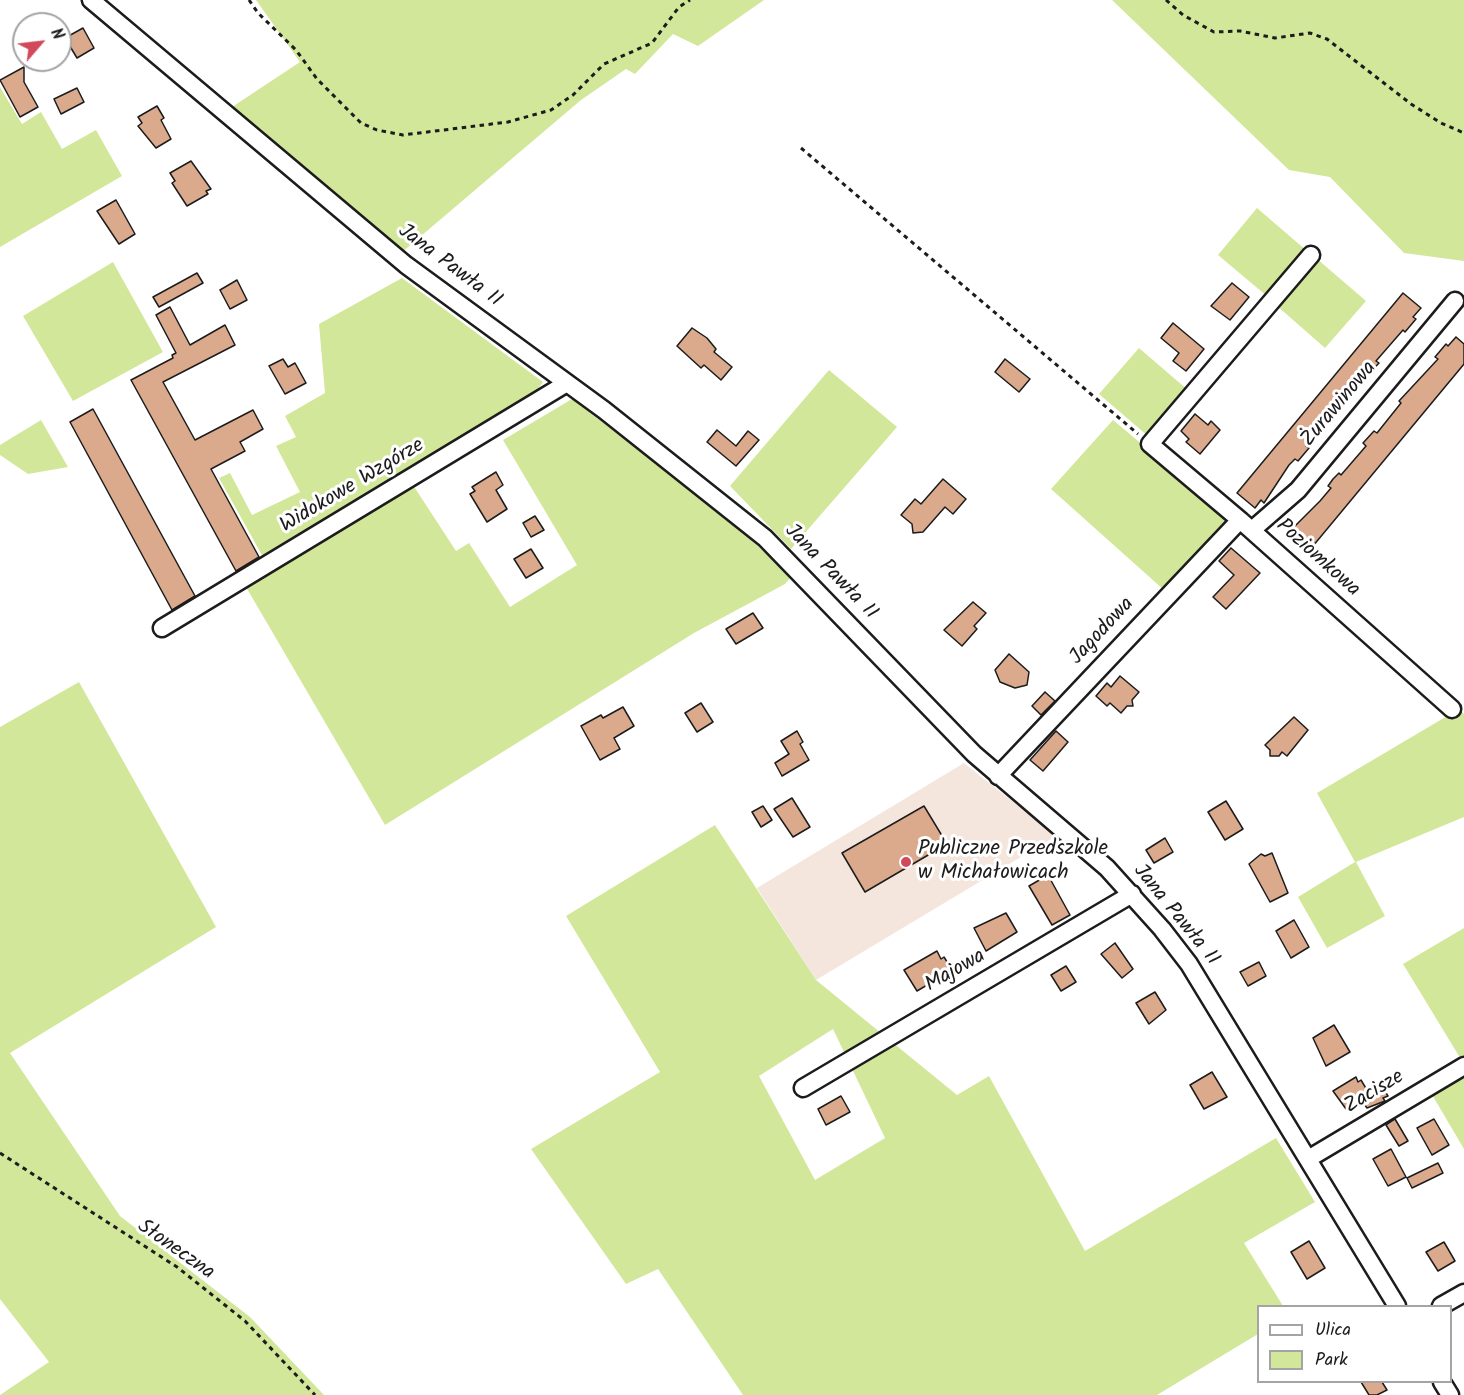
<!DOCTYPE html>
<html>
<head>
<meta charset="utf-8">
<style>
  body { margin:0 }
  #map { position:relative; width:1464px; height:1395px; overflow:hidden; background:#fff; font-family:Kalam,sans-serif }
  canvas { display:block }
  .legend { position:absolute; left:1257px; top:1305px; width:195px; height:78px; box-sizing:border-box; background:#fff; border:2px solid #a4a4a4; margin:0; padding:8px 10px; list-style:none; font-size:18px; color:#1c1c1c }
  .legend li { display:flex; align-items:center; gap:12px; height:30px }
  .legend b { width:30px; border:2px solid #a4a4a4 }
  .north { position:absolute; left:12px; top:12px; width:60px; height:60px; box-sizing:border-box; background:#fff; border:2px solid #a4a4a4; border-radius:50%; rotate:62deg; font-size:16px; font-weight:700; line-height:24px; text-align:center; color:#1c1c1c }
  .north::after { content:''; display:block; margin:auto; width:21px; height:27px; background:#d1495b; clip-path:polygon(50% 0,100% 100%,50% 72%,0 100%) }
</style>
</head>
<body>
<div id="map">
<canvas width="1464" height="1395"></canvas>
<ul class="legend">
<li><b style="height:8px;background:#fff"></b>Ulica</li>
<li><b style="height:16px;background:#d3e79b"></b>Park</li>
</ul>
<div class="north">N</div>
</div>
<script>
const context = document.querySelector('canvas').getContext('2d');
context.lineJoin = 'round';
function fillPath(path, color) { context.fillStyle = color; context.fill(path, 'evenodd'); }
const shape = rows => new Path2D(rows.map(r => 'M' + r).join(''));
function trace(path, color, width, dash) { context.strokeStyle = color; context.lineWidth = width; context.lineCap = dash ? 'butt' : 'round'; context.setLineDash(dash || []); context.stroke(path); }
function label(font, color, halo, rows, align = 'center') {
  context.font = font + ' Kalam,sans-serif'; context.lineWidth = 6; context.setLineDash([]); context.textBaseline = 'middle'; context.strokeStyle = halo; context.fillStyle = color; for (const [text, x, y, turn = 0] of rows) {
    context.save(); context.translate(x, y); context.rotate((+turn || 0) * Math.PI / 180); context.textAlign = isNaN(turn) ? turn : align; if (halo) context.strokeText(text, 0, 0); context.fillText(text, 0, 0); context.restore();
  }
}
const built = shape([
  [964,763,1056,836,816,980,757,888]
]);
const green = shape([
  [256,0,764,0,698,46,673,34,635,74,626,69,581,100,401,253,229,109,300,62],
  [1112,0,1464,0,1464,261,1404,253,1330,177,1289,170],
  [0,87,22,124,41,112,62,149,96,130,122,176,0,247],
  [1257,208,1307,251,1268,297,1218,255],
  [1316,258,1366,301,1325,348,1276,305],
  [113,262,163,352,73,401,23,316],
  [402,278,543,382,534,394,263,557,219,478,230,473,252,515,300,492,276,446,296,437,285,416,325,393,319,324],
  [1139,348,1189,391,1149,437,1099,394],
  [829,370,897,427,791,549,730,486],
  [572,399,732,522,791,577,785,584,694,633,385,825,246,587,413,485,456,551,469,543,510,607,577,565,503,440],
  [41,420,68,467,28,474,0,455,0,445],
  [1113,420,1224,513,1226,523,1164,590,1051,489],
  [79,682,216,927,10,1053,120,1216,250,1317,324,1395,0,1395,49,1362,0,1299,0,727],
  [1459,709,1464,714,1464,817,1356,862,1385,916,1327,948,1298,897,1355,862,1317,793],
  [715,825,816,980,957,1095,989,1076,1085,1251,1276,1138,1315,1202,1244,1243,1283,1306,1258,1306,1258,1334,1157,1395,743,1395,658,1269,626,1284,531,1149,660,1072,566,916],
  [833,1029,885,1138,815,1180,759,1076],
  [1464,928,1464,1060,1462,1061,1403,964],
  [1464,1073,1464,1149,1431,1093]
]);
const building = shape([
  [83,28,94,48,77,58,65,38,83,28],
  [24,67,24,82,38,107,20,117,0,80,24,67],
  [77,88,84,102,61,114,54,99,77,88],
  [157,106,164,118,161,120,171,139,156,148,138,126,142,123,138,117,157,106],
  [191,161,211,189,206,191,208,194,187,206,172,183,175,181,170,173,191,161],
  [116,200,135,234,119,244,97,211,116,200],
  [197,273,203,283,159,307,153,297,197,273],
  [237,280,247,300,230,309,220,290,237,280],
  [1232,283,1249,297,1230,320,1211,306,1232,283],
  [1403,293,1421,308,1413,317,1416,319,1405,332,1403,330,1376,361,1379,363,1341,404,1343,406,1333,419,1330,417,1311,438,1306,446,1309,448,1298,461,1295,459,1289,465,1264,503,1261,500,1255,508,1237,493,1403,293],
  [170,307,190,345,225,325,235,345,163,382,195,440,253,410,263,429,240,442,245,451,211,469,259,557,236,571,131,380,173,358,172,355,176,353,156,315,170,307],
  [1173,323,1204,349,1186,371,1173,361,1179,353,1161,338,1173,323],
  [692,328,707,338,716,349,714,352,732,367,721,380,704,365,701,368,677,346,692,328],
  [1456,337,1464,344,1464,364,1308,552,1290,537,1296,530,1294,527,1320,501,1331,488,1328,486,1333,479,1339,473,1341,475,1360,453,1366,446,1363,443,1374,431,1377,433,1401,403,1399,401,1438,359,1435,357,1446,344,1448,346,1456,337],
  [283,359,288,367,295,363,306,383,285,394,269,366,283,359],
  [1005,359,1030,379,1019,392,995,372,1005,359],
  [93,409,195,596,172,610,70,422,93,409],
  [1195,414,1208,425,1211,421,1220,430,1200,454,1186,442,1189,439,1181,431,1195,414],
  [717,430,736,446,748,431,759,440,736,466,707,442,717,430],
  [496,472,503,485,496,490,507,509,487,522,470,494,475,491,472,487,496,472],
  [943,479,966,499,953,514,945,507,923,532,913,533,912,524,901,515,915,499,921,504,943,479],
  [535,516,544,530,531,537,523,523,535,516],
  [1231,548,1260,573,1226,609,1213,597,1234,575,1219,561,1231,548],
  [531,549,543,568,526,578,514,559,531,549],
  [973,602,986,613,974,626,977,629,962,646,944,630,973,602],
  [753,613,763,628,736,644,726,629,753,613],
  [1009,654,1029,672,1027,685,1015,688,1000,682,995,670,1009,654],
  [1120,676,1139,692,1132,700,1133,706,1127,706,1121,713,1110,703,1107,706,1096,696,1107,683,1111,687,1120,676],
  [1045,692,1055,701,1041,715,1032,706,1045,692],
  [701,703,713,722,697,732,685,713,701,703],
  [623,707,634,726,614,738,620,749,600,760,581,726,601,715,603,718,623,707],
  [1294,717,1308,730,1287,756,1282,752,1279,756,1270,756,1270,750,1265,745,1294,717],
  [797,731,803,742,800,744,809,760,782,776,775,763,789,754,781,741,797,731],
  [1056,731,1068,742,1043,771,1030,760,1056,731],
  [792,798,810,827,793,837,774,809,792,798],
  [1226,801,1243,829,1225,840,1208,812,1226,801],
  [763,806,772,820,761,827,752,812,763,806],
  [924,806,947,844,865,892,842,853,924,806],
  [1165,838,1173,852,1154,863,1146,850,1165,838],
  [1272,853,1288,893,1270,902,1249,864,1261,854,1265,856,1272,853],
  [1048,875,1070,915,1052,925,1029,886,1048,875],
  [1006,913,1017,932,986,951,974,928,1006,913],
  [1294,920,1309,947,1291,958,1276,931,1294,920],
  [1115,943,1133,969,1122,978,1101,954,1115,943],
  [937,951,941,959,944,957,956,976,942,984,939,978,917,991,904,970,937,951],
  [1259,962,1266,976,1248,986,1240,972,1259,962],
  [1066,966,1076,982,1061,991,1051,975,1066,966],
  [1155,992,1166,1010,1149,1024,1136,1003,1155,992],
  [1334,1025,1350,1052,1326,1066,1313,1038,1334,1025],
  [1212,1072,1227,1097,1204,1109,1190,1085,1212,1072],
  [1356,1077,1358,1082,1361,1080,1367,1090,1379,1082,1388,1096,1383,1098,1385,1101,1367,1108,1361,1100,1346,1109,1333,1091,1356,1077],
  [841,1096,850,1112,826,1125,818,1109,841,1096],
  [1395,1119,1408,1141,1399,1146,1386,1125,1395,1119],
  [1434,1119,1449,1145,1432,1155,1417,1128,1434,1119],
  [1391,1149,1406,1177,1388,1186,1373,1159,1391,1149],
  [1438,1163,1443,1173,1412,1188,1407,1178,1438,1163],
  [1309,1241,1325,1268,1307,1279,1291,1252,1309,1241],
  [1444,1242,1455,1261,1438,1271,1426,1252,1444,1242],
  [1361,1382,1382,1382,1387,1390,1377,1395,1369,1395,1361,1382]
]);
const path = shape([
  [249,0,258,13,296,50,317,79,361,123,377,130,403,135,508,122,551,110,573,95,604,64,652,43,679,7,690,0],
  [1166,0,1183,15,1214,32,1240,31,1275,38,1310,33,1327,39,1411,104,1441,123,1464,133],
  [801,148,1138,434],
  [0,1153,177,1267,245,1321,315,1395]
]);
const street = shape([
  [91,0,406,265,604,410,765,538,974,754,1107,868,1162,929,1189,964,1397,1306],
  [1311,255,1150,444,1240,520,1452,709],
  [1252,530,1298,490,1455,301],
  [162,628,567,383],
  [998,776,1240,520],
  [803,1088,1132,894],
  [1308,1159,1464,1066],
  [1441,1306,1464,1293],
  [1442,1382,1450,1395]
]);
const markers = [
  [906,862,6,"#d1495b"]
];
const streetNames = [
  ["Jana Pawła II",449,267,37],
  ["Żurawinowa",1340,405,-50],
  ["Widokowe Wzgórze",353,487,-31],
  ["Poziomkowa",1317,559,42],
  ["Jana Pawła II",830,573,46],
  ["Jagodowa",1103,632,-47],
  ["Jana Pawła II",1175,916,51],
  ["Majowa",956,972,-30],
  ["Zacisze",1375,1093,-31],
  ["Słoneczna",175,1251,35]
];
const poiNames = [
  ["Publiczne Przedszkole",918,850],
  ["w Michałowicach",918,874]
];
fillPath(built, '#f4e6dd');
fillPath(green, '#d3e79b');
fillPath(building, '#dbaa8d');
trace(building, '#1c1c1c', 1.5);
trace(street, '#1c1c1c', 21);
trace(path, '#1c1c1c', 3, [4.5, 4.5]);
trace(street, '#fff', 16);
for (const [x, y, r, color] of markers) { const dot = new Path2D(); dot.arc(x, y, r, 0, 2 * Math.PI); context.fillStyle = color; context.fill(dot); trace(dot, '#fff', 2); }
label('21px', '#1c1c1c', '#fff', streetNames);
label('21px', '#1c1c1c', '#fff', poiNames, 'left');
</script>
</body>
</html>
